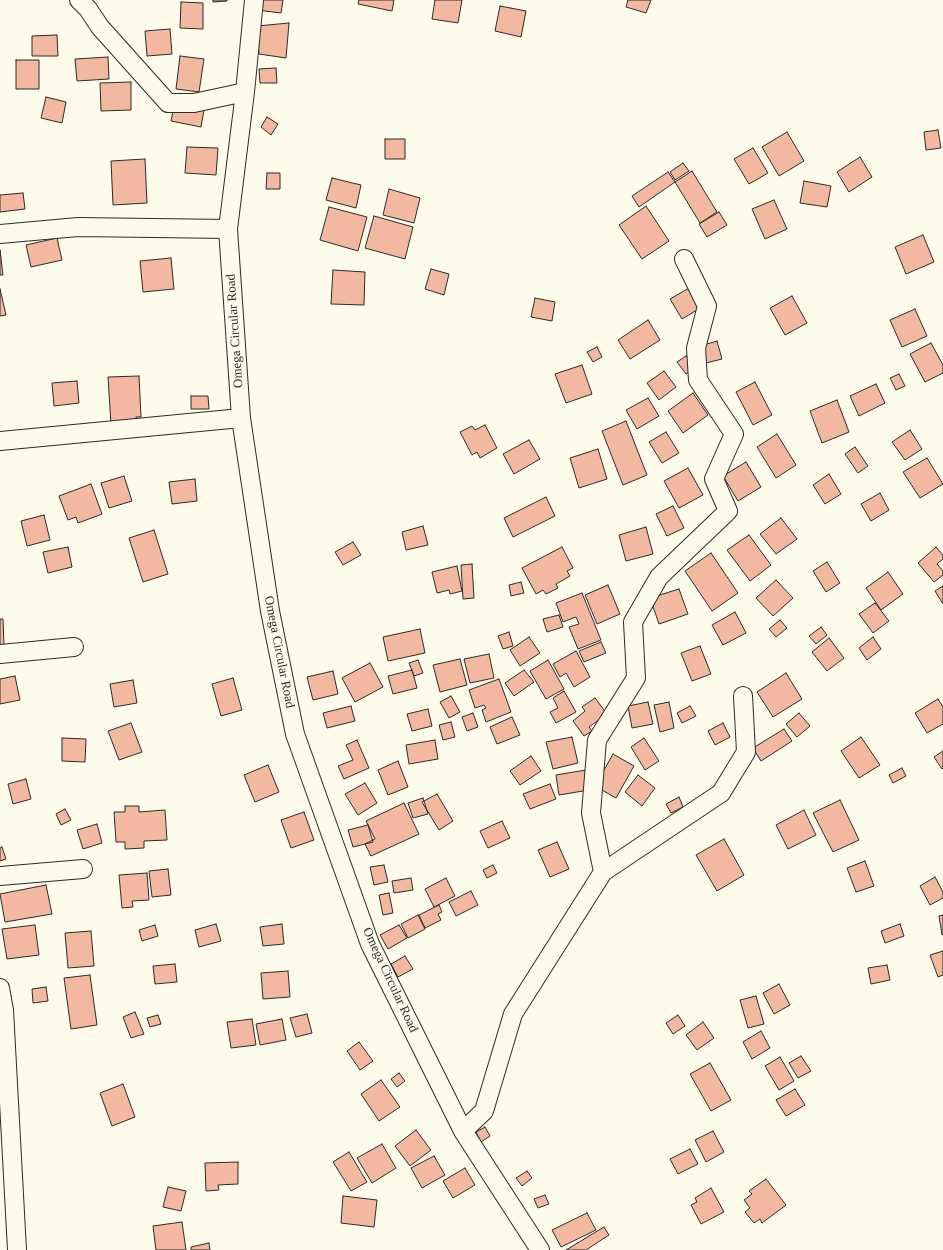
<!DOCTYPE html>
<html>
<head>
<meta charset="utf-8">
<style>
  body { margin:0 }
  canvas { display:block; background:#fdfbea }
</style>
</head>
<body>
<canvas width="943" height="1250"></canvas>
<script>
const context = document.querySelector('canvas').getContext('2d');
context.lineJoin = 'round';
function fillPath(path, color) { context.fillStyle = color; context.fill(path, 'evenodd'); }
const shape = rows => new Path2D(rows.map(r => 'M' + r).join(''));
function trace(path, color, width, dash) { context.strokeStyle = color; context.lineWidth = width; context.lineCap = dash ? 'butt' : 'round'; context.setLineDash(dash || []); context.stroke(path); }
function label(font, color, halo, rows, align = 'center') {
  context.font = font + ' "Times New Roman",serif'; context.lineWidth = 3; context.setLineDash([]); context.textBaseline = 'middle'; context.strokeStyle = halo; context.fillStyle = color; for (const [text, x, y, turn = 0] of rows) {
    context.save(); context.translate(x, y); context.rotate((+turn || 0) * Math.PI / 180); context.textAlign = isNaN(turn) ? turn : align; if (halo) context.strokeText(text, 0, 0); context.fillText(text, 0, 0); context.restore();
  }
}
const building = shape([
  [213,0,227,0,227,1,213,2,213,0],
  [259,0,283,0,281,13,257,10,259,0],
  [359,0,394,0,392,11,358,4,359,0],
  [435,0,462,0,458,23,432,19,435,0],
  [628,0,651,0,646,13,626,7,628,0],
  [181,2,203,3,203,29,180,28,181,2],
  [500,6,526,11,521,37,495,31,500,6],
  [289,23,286,58,259,54,257,26,289,23],
  [170,29,172,54,147,56,145,31,170,29],
  [57,35,58,56,32,56,32,36,57,35],
  [180,56,204,59,199,92,176,89,180,56],
  [108,57,109,79,77,81,75,59,108,57],
  [16,60,39,60,39,89,16,89,16,60],
  [276,68,277,83,260,83,259,69,276,68],
  [131,82,131,110,101,111,100,83,131,82],
  [46,97,66,102,62,123,41,118,46,97],
  [205,104,201,127,171,121,174,106,205,104],
  [267,117,278,124,271,135,261,127,267,117],
  [938,130,941,148,926,150,924,132,938,130],
  [787,132,804,161,779,176,762,147,787,132],
  [385,139,405,139,405,159,385,159,385,139],
  [187,147,218,148,216,175,185,173,187,147],
  [753,148,768,173,749,184,734,159,753,148],
  [860,157,872,177,849,192,837,172,860,157],
  [145,159,147,203,113,205,111,161,145,159],
  [683,163,689,171,675,180,670,172,683,163],
  [692,171,717,212,700,223,675,182,692,171],
  [668,172,675,182,639,207,632,196,668,172],
  [267,173,280,173,280,189,266,189,267,173],
  [332,178,361,185,356,208,326,200,332,178],
  [804,181,831,186,827,207,800,203,804,181],
  [389,189,420,198,414,223,383,215,389,189],
  [23,193,25,209,0,212,0,195,23,193],
  [774,200,787,229,765,239,752,209,774,200],
  [646,206,669,241,642,259,619,225,646,206],
  [329,207,367,217,358,251,320,240,329,207],
  [719,212,727,225,707,237,699,224,719,212],
  [374,216,413,227,405,259,365,248,374,216],
  [923,235,934,262,906,274,895,247,923,235],
  [57,238,62,260,31,267,26,245,57,238],
  [0,250,3,275,0,275,0,250],
  [171,258,174,289,143,292,140,261,171,258],
  [431,269,449,274,444,295,425,289,431,269],
  [333,270,365,272,364,305,331,304,333,270],
  [691,287,702,307,682,319,670,299,691,287],
  [0,289,6,315,0,316,0,289],
  [792,296,807,323,785,335,770,308,792,296],
  [535,298,555,302,552,321,531,317,535,298],
  [915,309,927,336,902,347,890,320,915,309],
  [648,320,660,340,630,359,618,340,648,320],
  [717,341,722,359,706,363,700,346,717,341],
  [931,343,943,365,943,373,925,382,910,354,931,343],
  [597,347,602,357,593,362,587,352,597,347],
  [686,356,694,368,686,374,677,362,686,356],
  [582,365,592,394,566,403,555,374,582,365],
  [664,371,676,387,659,400,647,383,664,371],
  [899,374,905,386,896,390,890,378,899,374],
  [139,376,141,417,136,417,136,424,111,425,108,377,139,376],
  [77,381,79,403,54,406,52,383,77,381],
  [755,382,772,415,753,425,736,392,755,382],
  [876,384,885,403,859,416,850,396,876,384],
  [693,393,708,415,683,433,668,411,693,393],
  [191,396,208,396,209,409,191,409,191,396],
  [648,398,659,416,637,429,626,410,648,398],
  [837,400,849,432,822,443,810,411,837,400],
  [626,421,647,475,623,485,602,431,626,421],
  [485,425,497,448,480,458,477,452,472,455,460,432,472,426,475,430,485,425],
  [910,430,922,449,905,460,892,442,910,430],
  [666,432,679,453,662,463,649,442,666,432],
  [777,434,796,465,776,478,757,447,777,434],
  [529,440,540,459,514,474,503,454,529,440],
  [855,447,868,466,858,473,845,454,855,447],
  [598,449,607,479,579,488,570,458,598,449],
  [927,458,943,484,920,498,903,472,927,458],
  [746,462,761,487,738,501,723,476,746,462],
  [688,468,703,495,679,508,664,481,688,468],
  [829,474,841,494,825,504,813,485,829,474],
  [124,476,132,501,109,508,101,483,124,476],
  [195,479,197,501,172,504,169,482,195,479],
  [91,484,102,514,78,523,76,517,68,520,59,496,91,484],
  [880,493,889,510,871,521,861,504,880,493],
  [546,497,555,516,513,537,504,518,546,497],
  [673,506,684,528,667,536,656,514,673,506],
  [44,515,50,540,27,546,21,521,44,515],
  [781,518,797,539,776,554,760,534,781,518],
  [423,526,428,545,406,550,402,532,423,526],
  [646,527,653,554,626,561,619,535,646,527],
  [154,530,168,574,143,582,129,538,154,530],
  [749,535,771,565,750,581,727,550,749,535],
  [353,542,361,555,343,565,335,552,353,542],
  [68,547,72,567,48,573,43,552,68,547],
  [562,547,573,568,567,571,570,576,556,584,558,588,546,594,543,590,536,594,522,568,562,547],
  [936,547,943,555,943,559,937,564,943,571,943,575,934,582,918,563,936,547],
  [711,553,738,593,712,611,685,571,711,553],
  [827,562,840,583,826,592,813,571,827,562],
  [472,564,474,598,463,599,461,565,472,564],
  [457,566,462,591,450,594,449,590,437,593,432,572,457,566],
  [888,572,903,594,881,610,866,588,888,572],
  [776,580,793,598,773,616,756,598,776,580],
  [521,582,524,593,511,596,509,585,521,582],
  [608,585,620,614,597,624,585,595,608,585],
  [943,586,943,604,935,591,943,586],
  [679,589,688,614,659,624,650,598,679,589],
  [582,593,601,640,578,649,569,627,579,624,576,617,563,622,556,603,582,593],
  [875,603,889,621,873,633,859,614,875,603],
  [735,612,746,633,723,645,712,625,735,612],
  [559,615,563,627,547,632,543,619,559,615],
  [0,619,3,619,4,645,0,646,0,619],
  [780,620,787,628,776,637,769,629,780,620],
  [821,627,827,635,816,644,809,636,821,627],
  [420,629,425,653,388,661,383,637,420,629],
  [509,632,513,646,503,649,498,636,509,632],
  [529,637,540,653,520,666,510,650,529,637],
  [873,637,881,649,867,660,859,648,873,637],
  [829,638,844,658,827,671,812,652,829,638],
  [601,642,606,653,584,662,579,651,601,642],
  [700,646,711,674,692,681,681,653,700,646],
  [576,651,590,677,574,687,566,673,560,677,553,664,576,651],
  [489,654,494,678,470,683,464,659,489,654],
  [460,659,467,685,440,692,433,665,460,659],
  [418,660,423,673,414,676,409,663,418,660],
  [548,660,564,689,546,699,530,671,548,660],
  [370,663,383,687,355,702,342,678,370,663],
  [412,670,417,688,393,694,388,676,412,670],
  [524,670,534,682,514,696,505,683,524,670],
  [333,671,338,694,313,700,307,677,333,671],
  [786,673,802,699,773,717,757,692,786,673],
  [15,676,20,700,0,704,0,679,15,676],
  [233,678,242,710,221,716,212,684,233,678],
  [499,679,511,712,486,722,482,710,486,708,484,705,475,708,469,690,499,679],
  [133,680,137,703,114,707,110,684,133,680],
  [564,691,576,712,556,723,550,712,558,708,553,698,564,691],
  [451,696,460,712,449,718,440,702,451,696],
  [595,698,607,714,589,727,592,731,584,736,573,721,585,711,582,707,595,698],
  [938,699,943,707,943,724,927,733,915,713,938,699],
  [648,702,653,724,632,728,628,706,648,702],
  [669,702,674,728,660,732,654,705,669,702],
  [351,706,355,721,327,728,323,713,351,706],
  [690,706,696,716,682,723,677,713,690,706],
  [428,709,432,726,412,731,407,714,428,709],
  [473,713,478,727,467,731,462,717,473,713],
  [799,713,810,726,797,737,786,724,799,713],
  [512,717,520,735,497,744,490,727,512,717],
  [451,722,455,737,443,740,439,725,451,722],
  [131,723,142,752,119,760,108,731,131,723],
  [723,723,730,737,715,745,708,731,723,723],
  [784,729,792,741,761,761,753,748,784,729],
  [572,737,578,763,553,769,546,742,572,737],
  [861,737,880,765,859,778,841,751,861,737],
  [62,738,86,739,85,762,62,761,62,738],
  [644,738,659,761,645,770,631,747,644,738],
  [357,740,369,768,344,779,338,766,353,760,346,745,357,740],
  [435,740,438,759,409,764,406,745,435,740],
  [943,751,943,768,942,769,934,757,943,751],
  [613,754,634,766,616,798,595,786,613,754],
  [531,756,541,771,520,785,510,771,531,756],
  [398,761,408,787,388,795,378,770,398,761],
  [268,765,279,792,255,802,244,775,268,765],
  [902,768,906,776,893,783,889,775,902,768],
  [586,770,589,790,559,795,556,775,586,770],
  [638,775,655,788,642,806,625,792,638,775],
  [26,779,31,799,13,804,8,784,26,779],
  [365,783,377,803,358,815,345,794,365,783],
  [550,784,556,799,530,809,523,794,550,784],
  [437,794,453,821,439,830,422,802,437,794],
  [679,797,683,807,671,813,666,804,679,797],
  [423,798,428,814,413,818,408,803,423,798],
  [840,800,859,840,833,852,813,813,840,800],
  [404,803,419,834,371,856,365,844,375,839,366,821,404,803],
  [125,806,139,806,139,812,165,810,167,840,144,841,144,848,125,849,125,842,116,842,114,812,125,812,125,806],
  [65,809,71,820,61,825,56,814,65,809],
  [804,810,816,835,788,849,776,825,804,810],
  [304,812,314,840,291,848,281,820,304,812],
  [502,821,510,838,488,848,480,831,502,821],
  [97,824,102,843,83,849,77,830,97,824],
  [368,825,373,842,353,847,348,830,368,825],
  [724,839,744,875,717,891,696,855,724,839],
  [557,842,569,869,550,877,538,850,557,842],
  [2,847,6,859,0,861,0,848,2,847],
  [865,861,874,886,856,892,847,868,865,861],
  [384,865,388,882,374,885,370,867,384,865],
  [493,865,497,873,487,878,483,870,493,865],
  [168,869,171,895,152,897,149,871,168,869],
  [147,873,149,900,132,901,133,907,122,908,119,875,147,873],
  [935,877,943,892,943,898,930,905,920,886,935,877],
  [411,878,413,890,394,893,392,881,411,878],
  [446,878,455,896,434,907,425,889,446,878],
  [46,885,52,914,5,922,0,894,46,885],
  [471,891,478,905,456,916,449,902,471,891],
  [389,893,393,913,383,915,379,895,389,893],
  [439,905,442,912,438,914,441,920,425,928,419,915,439,905],
  [418,915,425,929,408,938,401,924,418,915],
  [943,915,943,934,942,935,939,916,943,915],
  [216,924,221,941,199,947,195,930,216,924],
  [282,924,284,944,263,946,260,927,282,924],
  [900,924,904,936,885,943,881,931,900,924],
  [35,925,39,955,7,959,2,929,35,925],
  [155,925,158,936,142,941,139,930,155,925],
  [399,925,407,938,388,949,380,935,399,925],
  [91,931,94,966,68,968,65,933,91,931],
  [943,951,943,975,938,977,930,955,943,951],
  [405,956,413,969,398,977,391,964,405,956],
  [175,964,177,982,155,984,153,966,175,964],
  [887,965,890,980,871,984,868,968,887,965],
  [288,971,290,997,263,999,261,973,288,971],
  [90,975,97,1025,71,1029,64,978,90,975],
  [779,984,790,1005,774,1014,763,993,779,984],
  [46,987,48,1001,33,1003,32,989,46,987],
  [756,996,764,1024,748,1028,740,1000,756,996],
  [135,1012,144,1034,131,1038,123,1017,135,1012],
  [307,1014,312,1033,296,1037,290,1018,307,1014],
  [158,1015,161,1024,150,1027,147,1018,158,1015],
  [678,1015,685,1026,673,1034,666,1023,678,1015],
  [252,1019,256,1045,231,1048,227,1022,252,1019],
  [282,1019,286,1040,260,1045,256,1024,282,1019],
  [703,1022,714,1038,697,1050,686,1035,703,1022],
  [761,1031,770,1048,752,1059,743,1042,761,1031],
  [359,1042,373,1061,360,1070,347,1051,359,1042],
  [801,1056,811,1071,798,1078,789,1063,801,1056],
  [780,1057,794,1081,779,1090,765,1066,780,1057],
  [710,1063,731,1100,711,1111,690,1074,710,1063],
  [399,1073,405,1081,397,1087,391,1079,399,1073],
  [381,1080,400,1107,379,1121,361,1094,381,1080],
  [123,1084,135,1117,112,1126,100,1093,123,1084],
  [795,1089,805,1105,786,1116,776,1100,795,1089],
  [485,1127,490,1136,481,1142,476,1132,485,1127],
  [416,1130,431,1150,410,1166,395,1146,416,1130],
  [713,1131,724,1152,706,1162,695,1140,713,1131],
  [382,1144,396,1168,372,1183,357,1158,382,1144],
  [690,1149,698,1164,678,1174,670,1159,690,1149],
  [349,1152,367,1182,351,1191,333,1162,349,1152],
  [434,1156,445,1175,422,1188,411,1168,434,1156],
  [238,1162,238,1184,218,1185,219,1190,206,1191,205,1163,238,1162],
  [465,1168,475,1185,453,1198,443,1181,465,1168],
  [527,1171,532,1178,522,1186,516,1178,527,1171],
  [766,1179,786,1205,762,1223,760,1219,754,1223,745,1212,750,1208,744,1200,752,1194,749,1191,766,1179],
  [168,1187,186,1191,181,1211,163,1207,168,1187],
  [711,1188,724,1212,701,1224,691,1205,697,1202,695,1198,711,1188],
  [545,1195,549,1204,538,1208,534,1199,545,1195],
  [343,1196,377,1200,374,1227,341,1223,343,1196],
  [587,1213,596,1230,561,1247,552,1230,587,1213],
  [182,1222,186,1250,156,1250,153,1226,182,1222],
  [604,1227,609,1235,586,1250,566,1250,604,1227],
  [209,1243,210,1250,191,1250,191,1247,209,1243]
]);
const minor = shape([
  [79,0,88,9,100,27,168,103,194,103,245,92],
  [254,0,245,92,228,229,241,418,270,611,295,734,370,944,463,1131,540,1250],
  [0,234,78,227,228,229],
  [0,441,241,418],
  [0,654,74,647],
  [603,872,591,813,597,740,636,678,633,622,659,577,728,511,714,479,734,434,698,380,696,348,707,306,684,259],
  [0,876,83,869],
  [0,988,4,1010,17,1250],
  [463,1131,484,1111,513,1014,603,872,721,793,746,752,743,696]
]);
const streetNames = [
  ["Omega Circular Road",235,331,-94],
  ["Omega Circular Road",279,652,79],
  ["Omega Circular Road",390,980,65]
];
fillPath(building, '#f2b8a0');
trace(building, '#2b2b2b', 1);
trace(minor, '#2b2b2b', 20);
trace(minor, '#fdfbea', 18);
label('13px', '#2b2b2b', '#fdfbea', streetNames);
</script>
</body>
</html>
